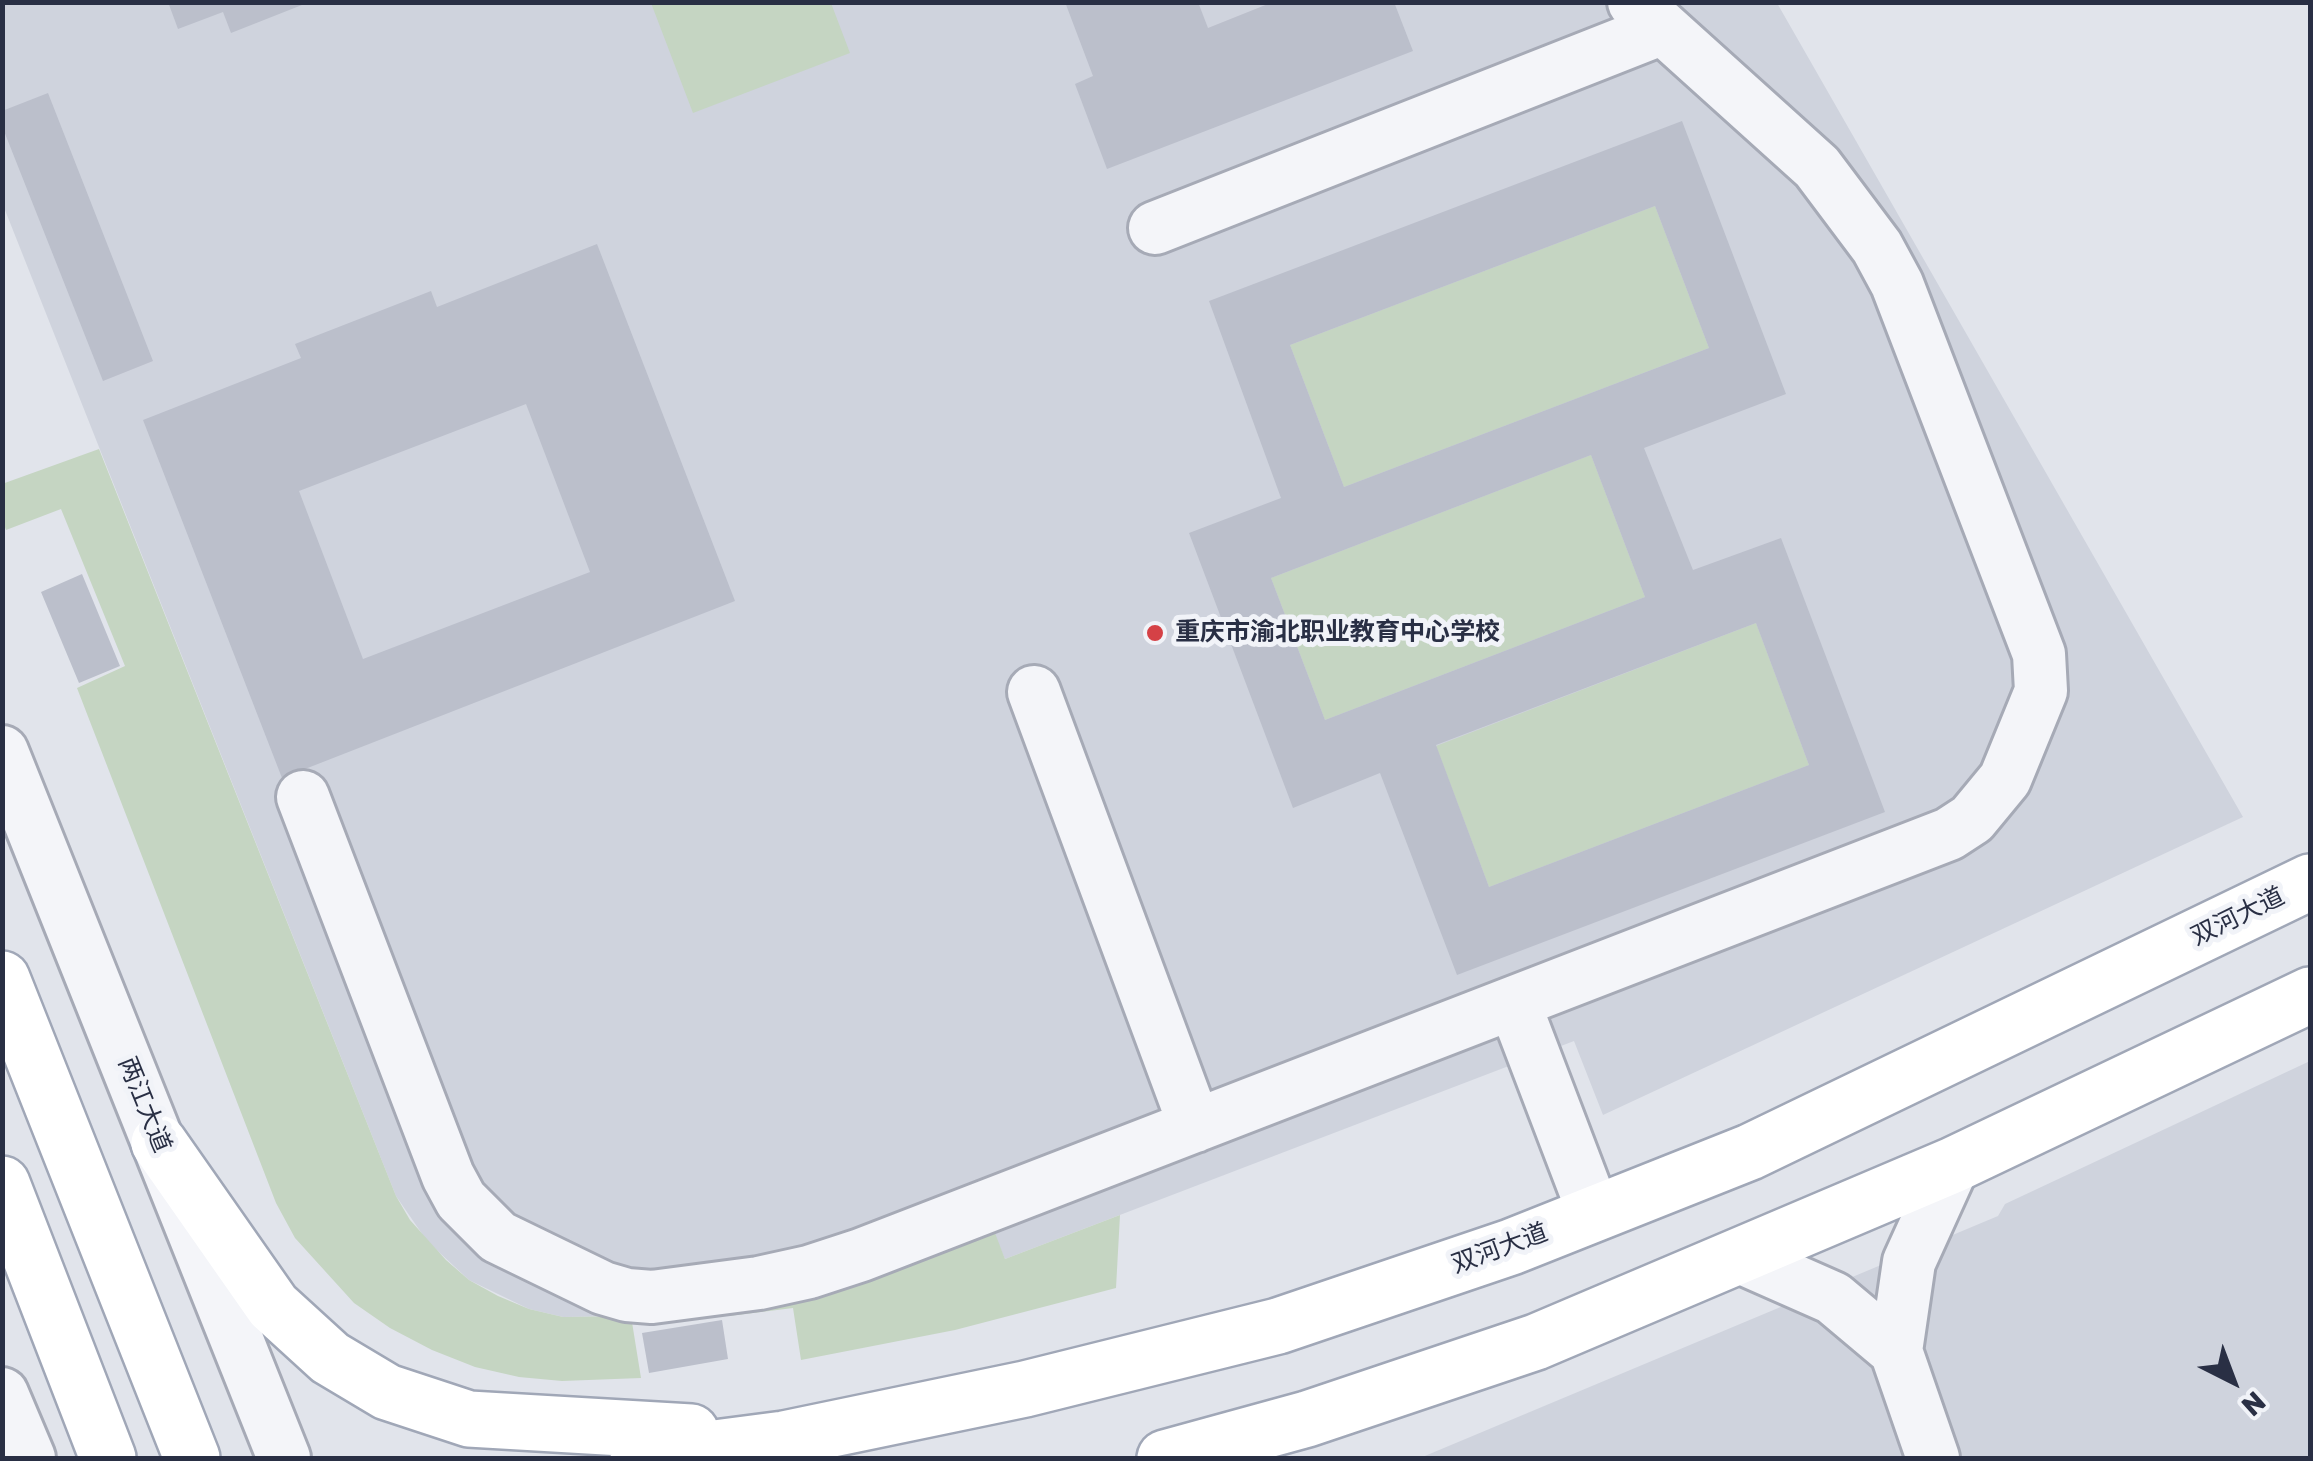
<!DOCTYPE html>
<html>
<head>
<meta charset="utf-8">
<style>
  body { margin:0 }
  #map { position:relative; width:2313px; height:1461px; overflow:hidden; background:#e1e4eb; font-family:Rubik,sans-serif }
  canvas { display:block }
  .frame { position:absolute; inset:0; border:5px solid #292f44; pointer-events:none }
  .north { position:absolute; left:2183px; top:1331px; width:100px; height:100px; -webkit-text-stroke:8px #f1f3f8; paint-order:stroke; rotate:138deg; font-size:28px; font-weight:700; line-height:40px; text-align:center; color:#292f44 }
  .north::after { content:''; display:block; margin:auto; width:35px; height:45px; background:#292f44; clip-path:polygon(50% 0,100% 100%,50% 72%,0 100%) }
</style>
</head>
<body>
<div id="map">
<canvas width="2313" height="1461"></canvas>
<div class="frame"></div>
<div class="north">N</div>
</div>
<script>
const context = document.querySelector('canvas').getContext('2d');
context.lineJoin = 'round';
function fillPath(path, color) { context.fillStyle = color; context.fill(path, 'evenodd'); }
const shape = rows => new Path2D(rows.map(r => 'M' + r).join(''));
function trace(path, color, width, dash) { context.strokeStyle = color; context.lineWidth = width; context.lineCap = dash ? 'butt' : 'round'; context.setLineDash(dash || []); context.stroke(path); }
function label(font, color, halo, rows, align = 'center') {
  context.font = font + ' Rubik,"Noto Sans SC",sans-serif'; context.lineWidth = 10; context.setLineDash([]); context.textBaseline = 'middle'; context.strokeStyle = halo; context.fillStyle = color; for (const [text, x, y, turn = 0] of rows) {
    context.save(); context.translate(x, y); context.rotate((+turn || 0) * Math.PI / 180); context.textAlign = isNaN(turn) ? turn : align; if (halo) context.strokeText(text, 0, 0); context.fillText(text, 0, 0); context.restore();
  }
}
const built = shape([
  [3,3,1777,3,2243,817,1603,1115,1574,1041,1005,1259,994,1234,868,1278,631,1316,563,1317,529,1309,469,1280,427,1241,396,1196,3,205],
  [2310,1061,2310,1458,1420,1458,1998,1216,2005,1204]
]);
const green = shape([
  [651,3,831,3,850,53,693,113],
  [1655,206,1709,348,1344,487,1290,345],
  [99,449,396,1196,410,1220,446,1260,469,1280,498,1296,529,1309,563,1317,631,1316,641,1378,562,1381,519,1377,475,1367,432,1350,390,1328,354,1303,295,1238,276,1203,77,688,125,666,61,509,6,530,3,522,2,484],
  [1591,455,1645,597,1325,720,1271,578],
  [1756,623,1809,765,1489,887,1436,746],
  [1120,1215,1116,1288,955,1330,801,1360,793,1308,729,1316,728,1303,868,1278,995,1233,1005,1259]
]);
const building = shape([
  [168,2,307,2,307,3,231,33,223,12,178,29],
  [1065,2,1198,2,1208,28,1273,2,1394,2,1413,51,1107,169,1075,84,1093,76],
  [48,93,153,361,103,381,2,126,2,111],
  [1682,121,1786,394,1644,448,1693,570,1781,538,1885,812,1457,975,1380,773,1293,808,1189,533,1281,498,1209,301],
  [1655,206,1709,348,1344,487,1290,345],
  [1591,455,1645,597,1325,720,1271,578],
  [1756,623,1809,765,1489,887,1436,745],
  [597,244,735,601,282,778,143,420,301,358,295,344,431,291,437,307],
  [526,404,590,572,363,659,299,491],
  [82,574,120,666,79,683,41,592],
  [722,1320,728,1359,649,1373,642,1333]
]);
const minor = shape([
  [1155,228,1663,28],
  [1034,692,1195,1126],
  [2,752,284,1458],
  [303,797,448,1176,461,1200,498,1237,603,1288,627,1295,652,1297,759,1283,809,1272,861,1255,1949,834,1972,819,2005,779,2041,691,2039,654,1897,284,1877,247,1817,167,1634,2],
  [1514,1003,1594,1213],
  [1740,1257,1833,1298,1896,1351,1909,1262,1953,1165],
  [1896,1351,1933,1458],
  [2,1394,29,1458]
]);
const major = shape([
  [2,979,192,1458],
  [159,1143,273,1306,330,1358,387,1392,469,1419,691,1432],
  [2,1184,108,1458],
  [638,1458,784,1439,1025,1389,1278,1326,1511,1247,1750,1152,2310,882],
  [1165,1458,1307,1419,1536,1342,1953,1165,2310,995]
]);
const markers = [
  [1155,633,10,"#d54146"]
];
const poiNames = [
  ["重庆市渝北职业教育中心学校",1175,633]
];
const streetNames = [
  ["双河大道",2238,917,-26],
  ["两江大道",144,1105,68],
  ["双河大道",1500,1249,-20]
];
fillPath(built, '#cfd3dd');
fillPath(green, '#c5d5c2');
fillPath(building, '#bbbfcb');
trace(minor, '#a6aab6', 58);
trace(major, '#a0a7b7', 60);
trace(minor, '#f4f5f9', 52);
trace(major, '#fff', 55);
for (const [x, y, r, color] of markers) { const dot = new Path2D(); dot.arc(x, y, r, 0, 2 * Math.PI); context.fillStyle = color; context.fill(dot); trace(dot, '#f1f3f8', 4); }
label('bold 25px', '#292f44', '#f1f3f8', poiNames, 'left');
label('25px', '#292f44', '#f1f3f8', streetNames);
</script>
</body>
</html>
